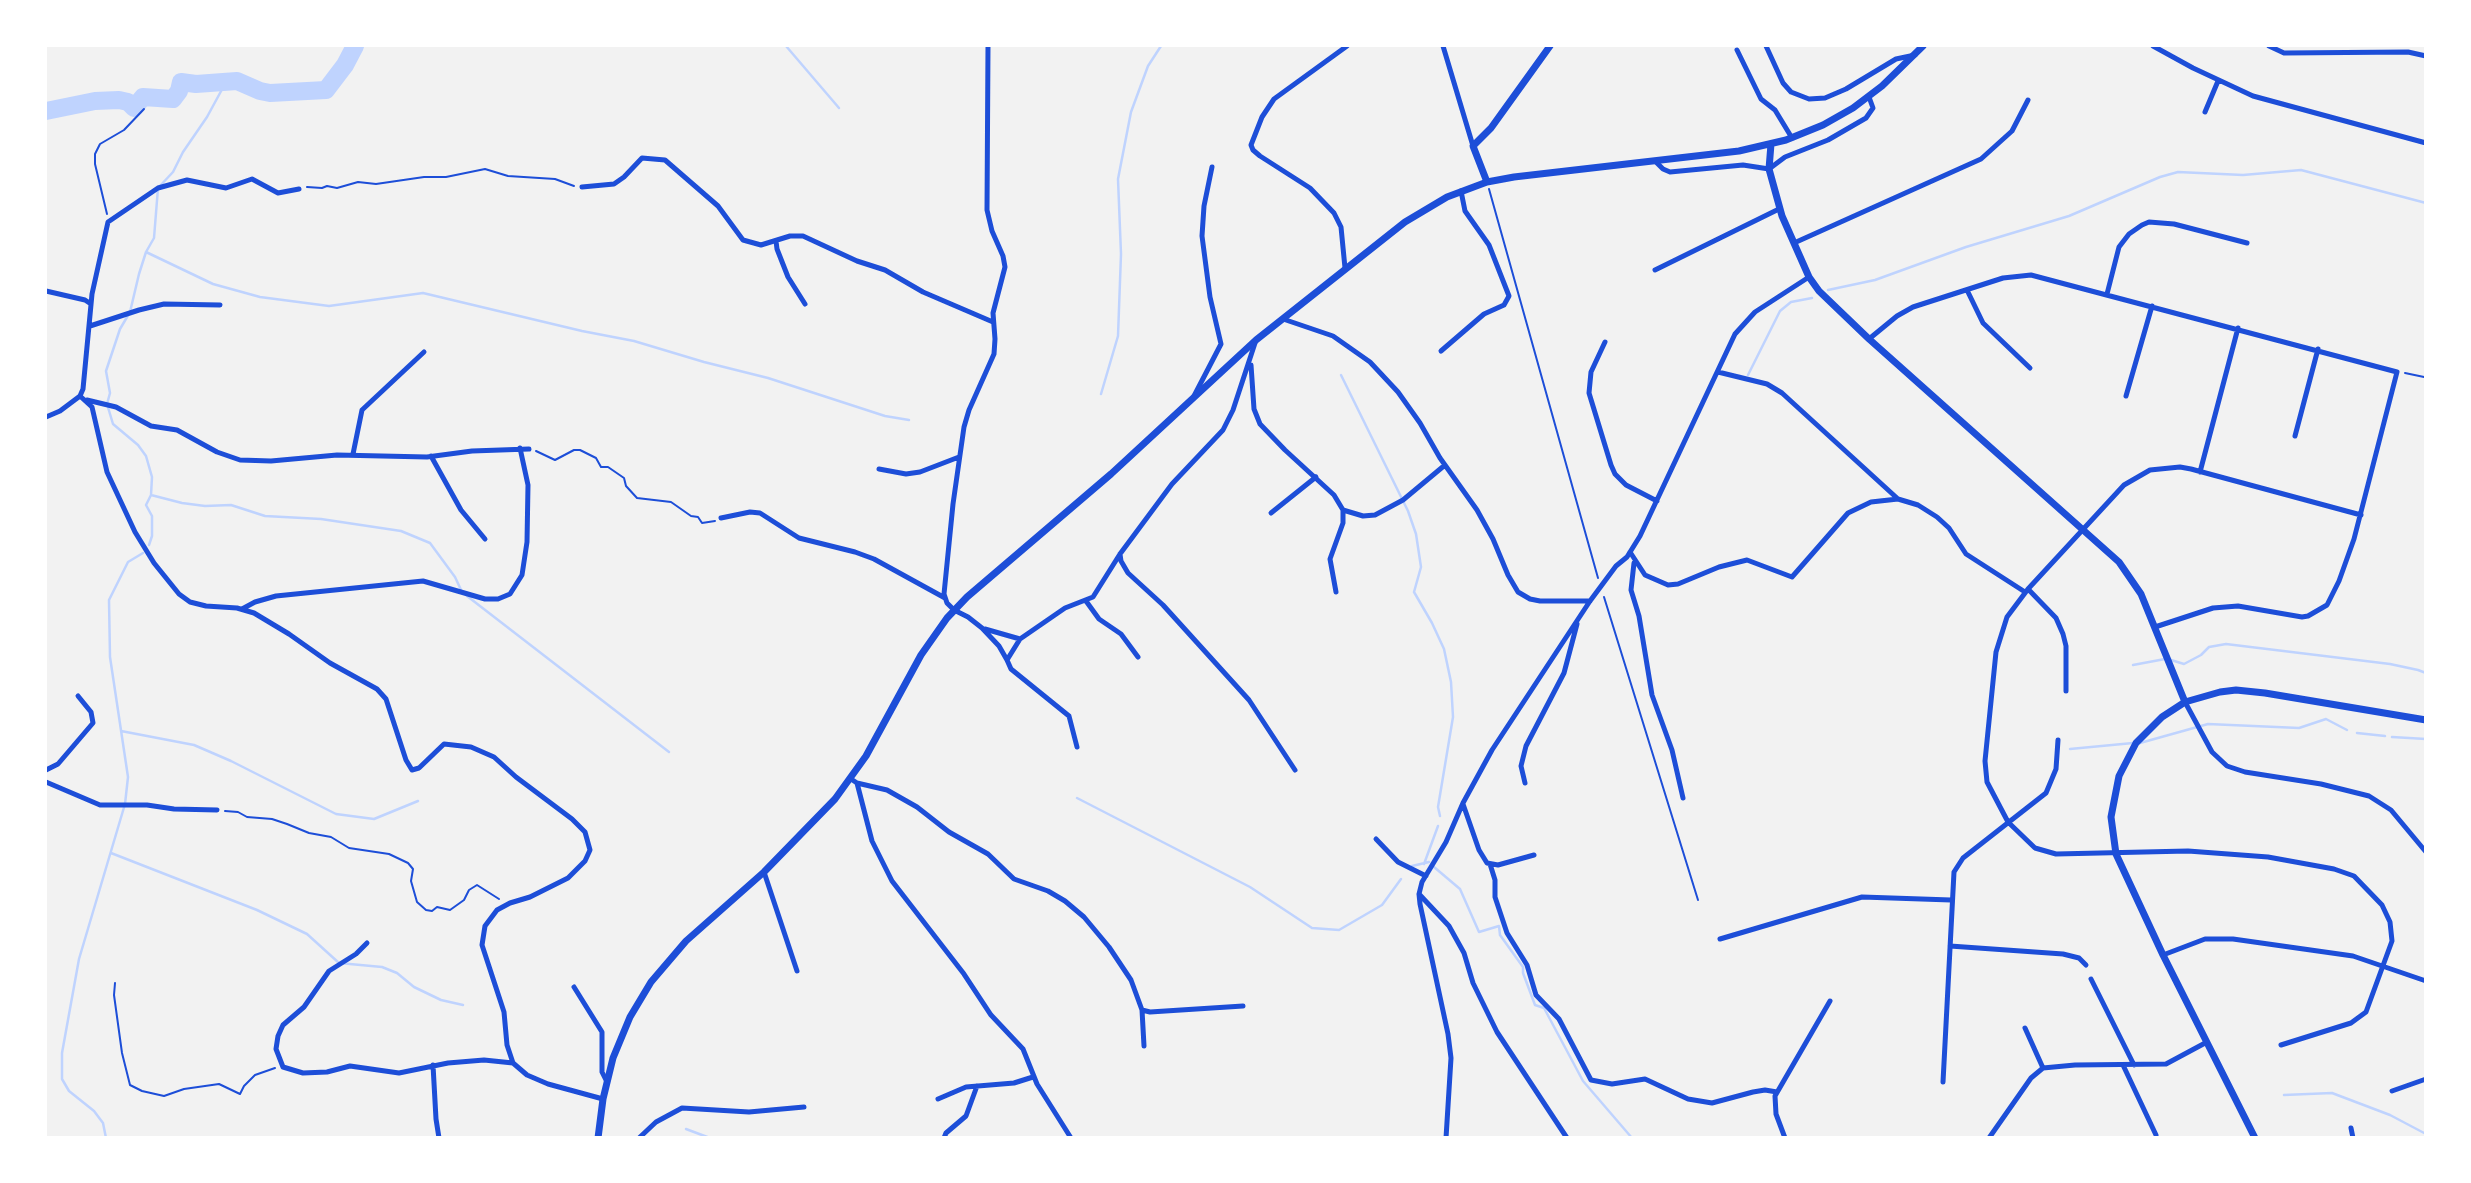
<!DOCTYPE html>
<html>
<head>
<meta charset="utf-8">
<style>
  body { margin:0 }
  #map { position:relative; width:2471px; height:1183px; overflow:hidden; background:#f2f2f2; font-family:Georgia,serif }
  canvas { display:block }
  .frame { position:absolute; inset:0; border:47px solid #fff; pointer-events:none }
</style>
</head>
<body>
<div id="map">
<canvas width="2471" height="1183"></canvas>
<div class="frame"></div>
</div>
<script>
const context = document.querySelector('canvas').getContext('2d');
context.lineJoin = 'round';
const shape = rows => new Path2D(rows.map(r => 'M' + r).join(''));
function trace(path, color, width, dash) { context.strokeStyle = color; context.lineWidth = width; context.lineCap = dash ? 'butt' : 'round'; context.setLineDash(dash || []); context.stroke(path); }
const stream = shape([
  [786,46,839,108],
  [146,252,213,284,260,297,329,306,423,293,582,331,634,341,704,362,768,378,885,416,909,420],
  [1828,290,1875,280,1966,247,2069,216,2160,177,2178,172,2243,175,2301,170,2426,203],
  [1341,375,1408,511,1416,534,1421,567,1414,592,1432,623,1444,649,1451,682,1453,717,1438,807,1440,816],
  [1748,375,1780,311,1791,302,1812,298],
  [1101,394,1118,336,1121,254,1118,179,1131,112,1148,66,1161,46],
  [151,495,182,503,205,506,231,505,265,516,321,519,401,531,430,543,455,577,462,592],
  [149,545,152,536,152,516,146,505,151,495,152,477,146,456,138,445,113,424,107,404,110,393,106,371,120,329,130,312,139,274,146,252,154,238,158,188,173,172,183,152,207,117,226,82],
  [467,596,669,752],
  [2171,660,2184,664,2201,655,2209,647,2226,644,2390,664,2418,670,2426,673],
  [2133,665,2165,659],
  [121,731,194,745,231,761,336,814,374,819,418,801],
  [2357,733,2385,736],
  [2392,737,2426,739],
  [2140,743,2208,724,2299,728,2326,719,2347,730],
  [2070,749,2133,743],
  [1077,798,1250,887,1312,928,1339,930,1382,905,1401,879],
  [111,853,257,910,307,934,339,963,382,967,397,973,414,987,441,1000,463,1005],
  [1424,864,1438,826],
  [1412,866,1429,862],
  [1434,867,1460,889,1479,932,1499,926,1500,935,1523,967,1523,973,1535,1005,1544,1008,1583,1081,1632,1138],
  [2284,1095,2332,1093,2390,1115,2426,1134],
  [686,1129,710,1138],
  [106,1138,103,1123,94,1111,69,1091,62,1079,62,1053,79,959,125,804,128,777,110,657,109,600,128,562,143,553]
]);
const river = shape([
  [46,111,95,101,119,100,128,102,134,108,143,97,173,99,179,91,181,82,196,84,237,81,260,91,270,93,326,90,345,65,355,46]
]);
const path = shape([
  [307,187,322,188,327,186,337,188,358,182,376,184,424,177,446,177,485,169,508,176,555,179,574,186],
  [1489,189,1598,578],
  [107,214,95,164,95,154,100,144,124,130,144,109],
  [2405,373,2424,377],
  [536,451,555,460,574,450,580,450,596,458,601,467,608,467,624,478,626,486,637,498,671,502,691,516,698,517,702,523,715,521],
  [1604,597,1698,900],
  [225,811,238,812,247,817,272,819,287,824,309,833,331,837,349,848,389,854,408,863,413,869,411,881,417,902,426,910,432,911,437,907,450,910,464,900,469,890,477,885,499,899],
  [115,983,114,995,122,1053,130,1085,142,1091,164,1096,184,1089,219,1084,240,1094,244,1086,255,1075,275,1068]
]);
const minor = shape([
  [988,46,987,210,992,231,1003,256,1005,267,993,313,995,339,994,354,969,410,964,427,953,504,944,594,947,603,954,610,968,617,982,628,999,646,1007,660,1020,639,1065,608,1093,597,1120,554,1172,484,1223,430,1233,410,1256,340],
  [1443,46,1473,146],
  [1766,46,1783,83,1791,92,1809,99,1825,98,1846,89,1896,59,1915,55],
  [2153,46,2193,68,2253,96,2426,143],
  [2269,46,2284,53,2408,52,2426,56],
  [1737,50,1761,99,1775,110,1792,138],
  [2205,112,2218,81],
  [1655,161,1663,169,1670,172,1743,165,1769,169,1785,157,1828,140,1866,118,1873,108,1869,97],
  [582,187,614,184,624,177,642,158,665,160,718,206,743,240,761,245,790,236,803,236,857,261,885,270,923,292,993,322],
  [776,241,777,249,788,277,805,304],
  [1794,243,1981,159,2012,131,2028,100],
  [1345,268,1341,227,1334,213,1310,188,1260,156,1253,150,1251,145,1262,117,1274,99,1347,46],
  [1655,270,1779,209],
  [1967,290,1983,323,2030,368],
  [46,291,85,300,91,304],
  [2107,294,2119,247,2129,234,2142,225,2149,222,2174,224,2247,243],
  [1283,319,1333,336,1370,362,1398,392,1420,423,1440,458,1477,510,1493,539,1508,575,1518,592,1530,599,1540,601,1590,601],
  [90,326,139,310,164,304,220,305],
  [1869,339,1897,316,1913,307,2003,278,2031,275,2397,372,2354,539,2339,581,2327,605,2308,616,2302,617,2238,606,2213,608,2155,627],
  [1605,342,1591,372,1589,393,1611,465,1615,474,1626,485,1657,501],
  [1441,351,1484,314,1504,305,1509,296,1489,245,1465,211,1461,191],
  [1251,365,1254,409,1260,424,1285,450,1334,495,1343,510,1343,523,1330,559,1336,592],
  [1718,372,1767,384,1782,393,1898,499],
  [80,396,92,407,107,472,135,532,154,563,179,594,190,602,206,606,237,608,254,613,289,634,330,663,377,689,386,699,406,760,412,770,419,768,444,744,471,747,494,757,516,777,572,819,585,832,590,850,585,861,568,878,530,897,510,903,497,910,485,926,482,945,504,1012,507,1045,513,1063,527,1075,548,1084,603,1099],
  [1194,396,1221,344,1210,297,1202,236,1204,206,1212,167],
  [2126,396,2152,306],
  [87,400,116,407,151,426,177,430,217,452,240,460,271,461,337,455,427,457,472,451,529,449],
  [46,417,60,411,80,396,83,389,92,294,108,222,158,188,187,180,226,188,252,179,278,193,299,189],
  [2295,436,2318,349],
  [353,454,362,410,424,352],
  [431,456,461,510,485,539],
  [879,469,906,474,920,472,959,457],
  [2200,472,2238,328],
  [1343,510,1363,516,1375,515,1403,500,1445,465],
  [1271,513,1316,477],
  [721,518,750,512,760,513,799,538,855,552,874,559,945,598],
  [1630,552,1645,575,1668,585,1678,584,1719,567,1747,560,1792,577,1848,513,1871,502,1898,499,1918,505,1937,517,1949,528,1966,554,2025,592],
  [1120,554,1121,561,1128,573,1163,605,1249,700,1295,770],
  [1634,563,1631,590,1639,616,1652,695,1672,750,1683,798],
  [2028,589,2056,618,2063,634,2066,646,2066,691],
  [1086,601,1099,619,1121,634,1138,657],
  [242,609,255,602,276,596,423,581,485,599,498,599,510,594,522,575,527,542,528,485,520,448],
  [985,629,1020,639],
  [1007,660,1011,669,1069,716,1077,747],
  [2185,702,2212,752,2227,766,2245,772,2321,784,2369,796,2391,810,2426,852],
  [46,770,58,764,93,723,91,712,78,696],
  [851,779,857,783,887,790,917,807,949,832,988,854,1014,879,1048,891,1065,901,1084,917,1109,947,1131,980,1142,1010,1144,1046],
  [46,782,100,805,147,805,174,809,217,810],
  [857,783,872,841,892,881,964,974,991,1015,1023,1049,1037,1084,1071,1138],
  [1525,783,1521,766,1526,746,1564,673,1577,624],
  [1463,804,1479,850,1487,863,1498,865,1534,855],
  [1376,839,1398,862,1426,876],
  [1490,864,1495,880,1495,897,1507,933,1527,965,1536,995,1559,1019,1591,1080,1612,1084,1645,1079,1688,1099,1712,1103,1753,1092,1765,1090,1777,1092],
  [764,872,797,971],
  [1419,894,1449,926,1464,953,1473,983,1497,1032,1567,1138],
  [1720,939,1862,897,1951,900],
  [367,943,356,954,329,971,304,1007,283,1025,278,1036,276,1049,283,1067,303,1073,327,1072,350,1066,399,1073,448,1063,484,1060,513,1063],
  [1950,946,2063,954,2079,958,2086,965],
  [2163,955,2205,939,2233,939,2353,956,2426,981],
  [2091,979,2134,1065],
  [574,987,602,1032,602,1072,607,1082],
  [1142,1010,1150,1012,1243,1006],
  [2025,1028,2043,1068],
  [2281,1045,2351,1023,2366,1012,2392,941,2390,922,2382,905,2354,876,2334,869,2268,857,2188,851,2056,854,2035,848,2008,822,1987,782,1985,761,1996,652,2007,617,2028,589,2124,485,2150,470,2180,467,2191,469,2361,515],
  [433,1065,436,1119,439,1138],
  [2123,1065,2156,1135],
  [1943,1082,1954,872,1963,858,2046,793,2056,769,2058,740],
  [2392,1091,2426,1079],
  [938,1099,966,1087,1014,1083,1033,1077],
  [2351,1128,2353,1138],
  [639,1138,656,1122,682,1108,749,1112,804,1107],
  [944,1138,946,1133,966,1116,977,1086],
  [1446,1138,1451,1058,1448,1034,1420,904,1419,894,1422,882,1446,842,1463,803,1492,750,1590,601,1616,566,1627,557,1640,536,1735,334,1755,312,1809,277],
  [1785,1138,1776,1114,1775,1096,1830,1001],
  [1989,1138,2031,1078,2043,1068,2075,1065,2166,1064,2207,1042]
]);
const tertiary = shape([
  [1771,144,1769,169,1782,216,1809,277,1819,291,1869,339,2119,562,2141,594,2185,702],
  [1487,182,1473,146,1491,128,1550,46],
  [598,1138,603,1099,613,1058,630,1017,651,982,686,941,764,872,835,799,866,756,921,655,947,618,967,597,1111,474,1256,340,1405,222,1447,197,1487,182,1514,177,1739,151,1786,140,1823,125,1853,108,1882,86,1923,46],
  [2255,1138,2163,955,2116,854,2111,817,2119,776,2136,743,2162,717,2185,702,2220,692,2236,690,2265,693,2426,720]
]);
trace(stream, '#bfd3fe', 2.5);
trace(river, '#bfd3fe', 18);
trace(path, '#1d4ed8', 2);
trace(minor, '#1d4ed8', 5);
trace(tertiary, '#1d4ed8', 7);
</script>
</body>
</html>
